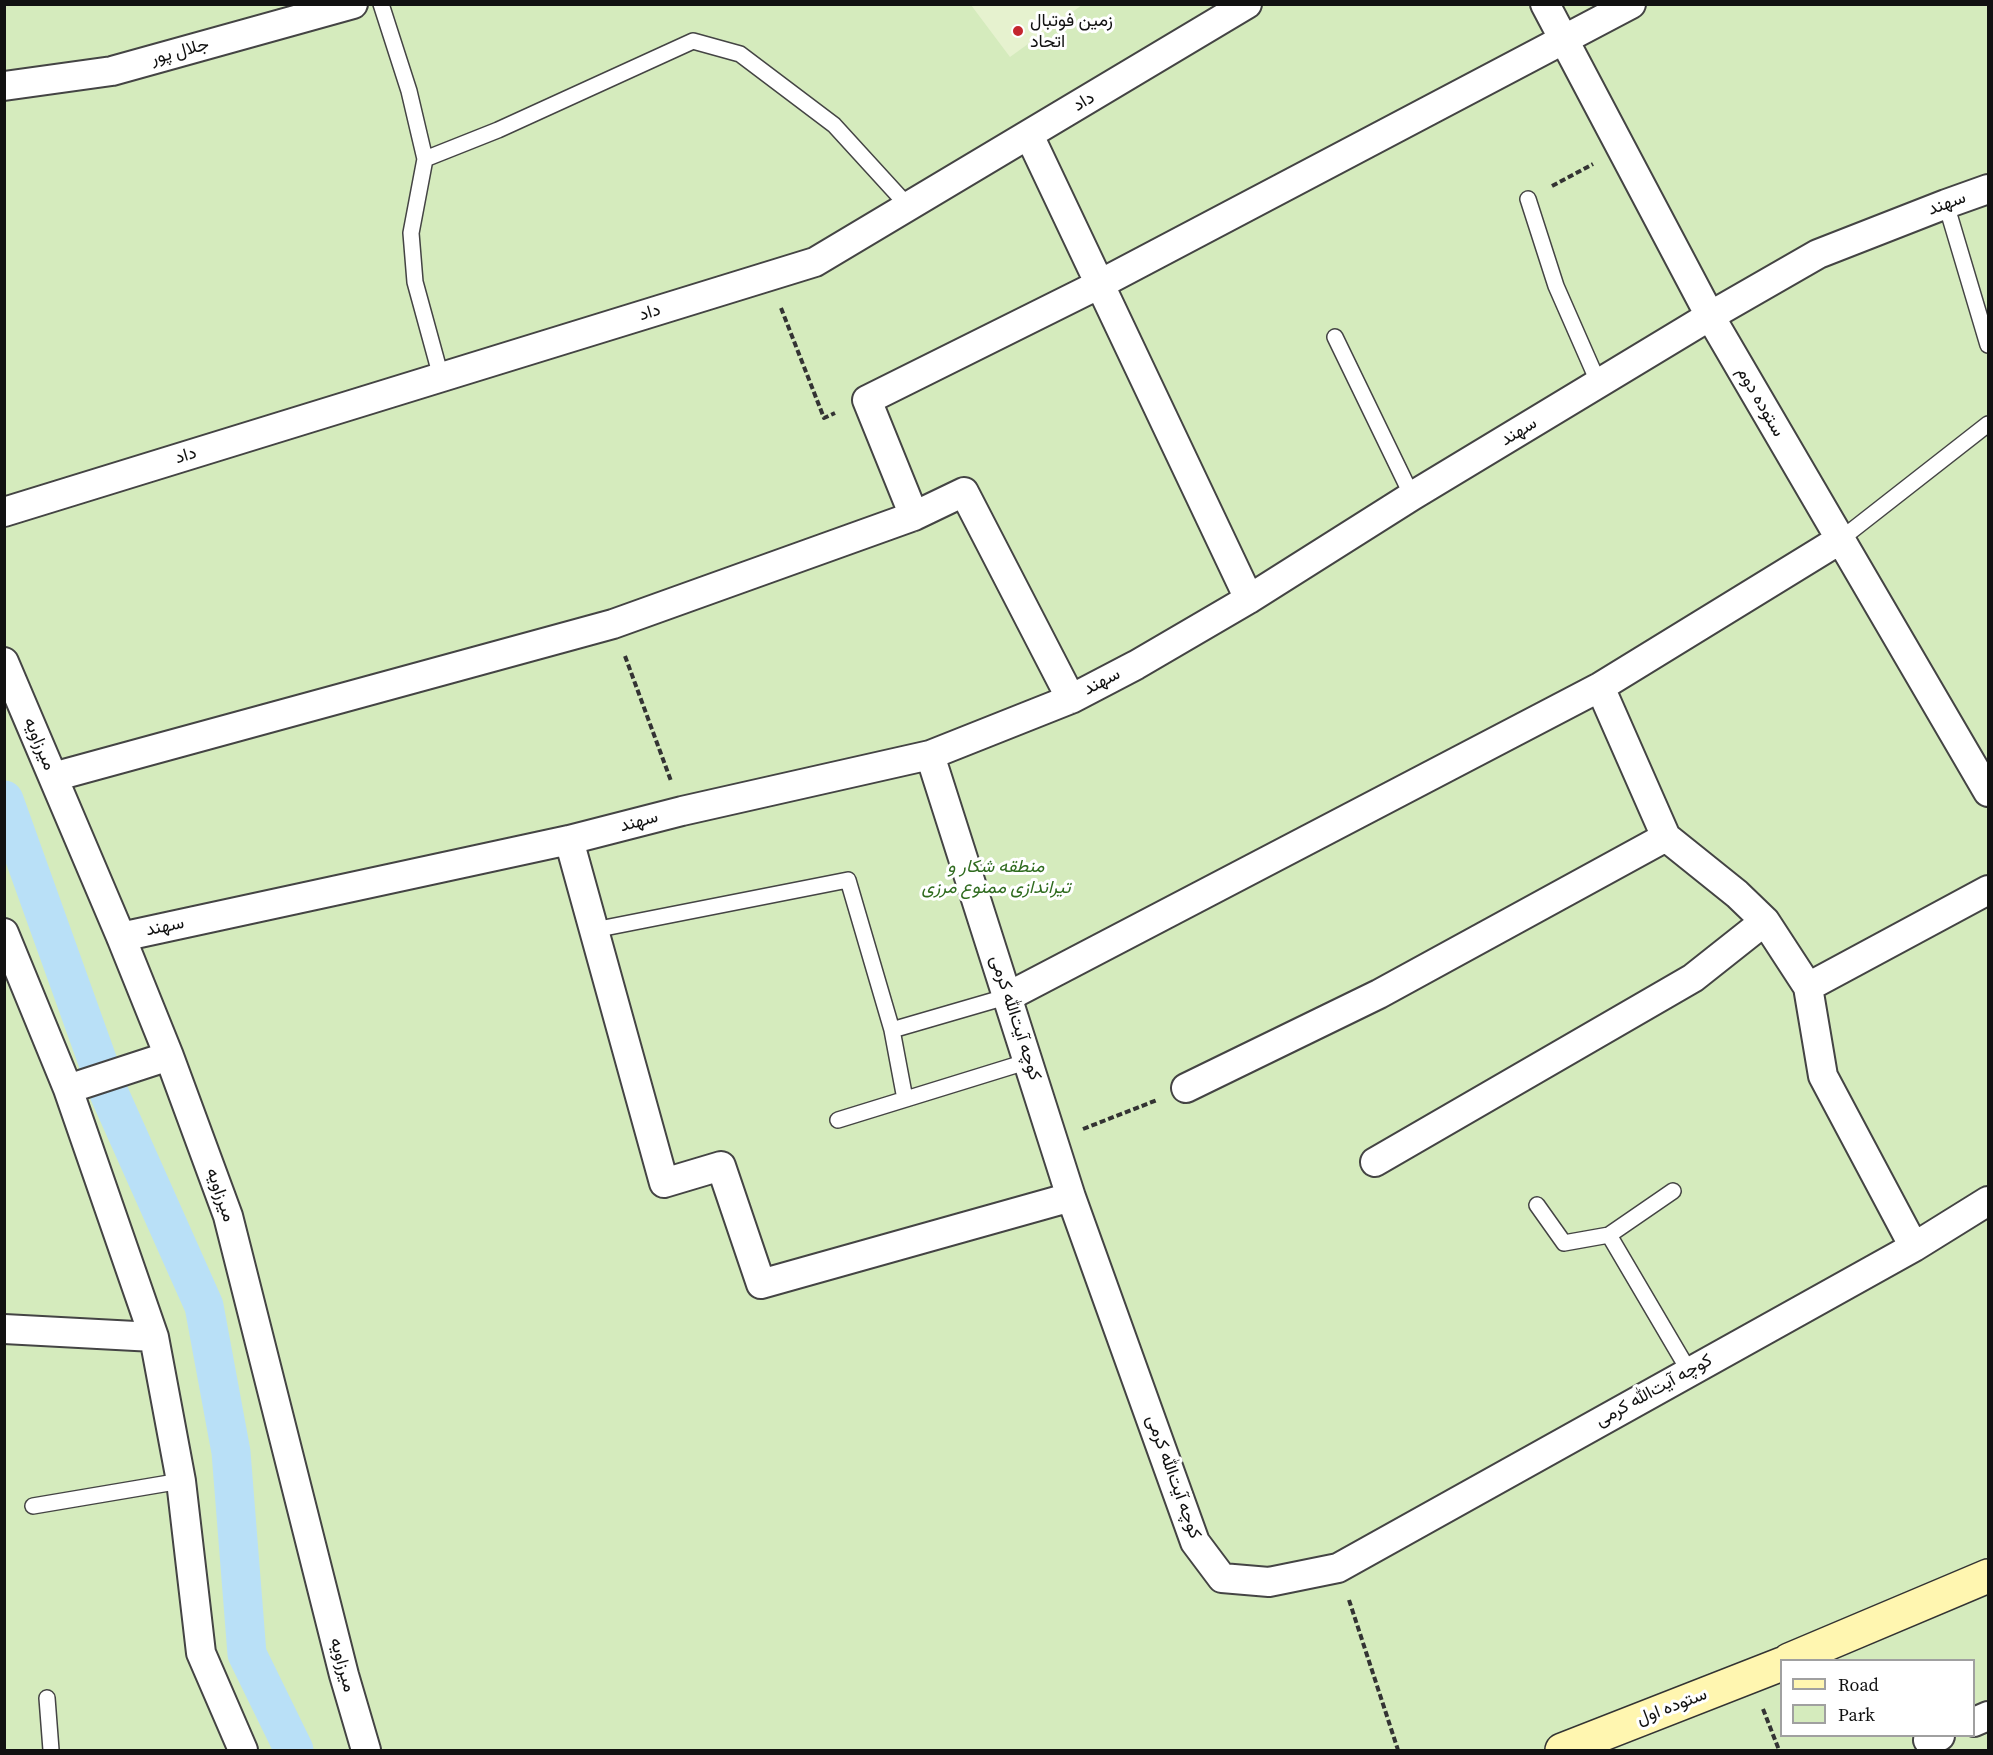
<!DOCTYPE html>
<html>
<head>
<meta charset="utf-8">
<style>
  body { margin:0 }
  #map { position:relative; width:1993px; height:1755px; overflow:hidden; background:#fffdf5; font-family:"Source Serif 4",serif }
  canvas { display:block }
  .frame { position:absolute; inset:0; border:6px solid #111; pointer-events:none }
  .legend { position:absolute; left:1780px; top:1659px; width:195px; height:78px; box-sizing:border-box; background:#fff; border:2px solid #a0a0a0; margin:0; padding:8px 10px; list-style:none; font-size:18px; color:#111 }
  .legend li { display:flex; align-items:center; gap:12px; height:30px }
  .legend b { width:30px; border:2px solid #a0a0a0 }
</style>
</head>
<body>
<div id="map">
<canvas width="1993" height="1755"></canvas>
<div class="frame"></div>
<ul class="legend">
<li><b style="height:8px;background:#fff6b0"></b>Road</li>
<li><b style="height:16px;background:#d5ebbd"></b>Park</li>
</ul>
</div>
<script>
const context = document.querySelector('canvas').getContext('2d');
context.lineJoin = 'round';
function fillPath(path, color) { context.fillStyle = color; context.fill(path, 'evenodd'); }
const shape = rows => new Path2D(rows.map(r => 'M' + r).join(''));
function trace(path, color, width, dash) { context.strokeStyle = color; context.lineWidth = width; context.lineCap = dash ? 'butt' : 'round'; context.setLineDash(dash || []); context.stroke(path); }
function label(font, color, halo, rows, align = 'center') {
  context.font = font + ' "Source Serif 4",Vazirmatn,serif'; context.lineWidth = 6; context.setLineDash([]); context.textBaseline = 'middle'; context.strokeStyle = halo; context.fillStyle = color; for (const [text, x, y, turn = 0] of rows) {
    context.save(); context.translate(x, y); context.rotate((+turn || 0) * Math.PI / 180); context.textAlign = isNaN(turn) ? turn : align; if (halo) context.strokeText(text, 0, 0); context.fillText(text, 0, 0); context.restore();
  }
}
const green = shape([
  [5,5,1988,5,1988,1750,5,1750],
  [1782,1660,1974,1660,1974,1736,1782,1736]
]);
const pitch = shape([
  [971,5,1082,5,1010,57]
]);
const canal = shape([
  [4,800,109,1093,204,1306,231,1452,247,1654,294,1750]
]);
const path = shape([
  [1552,186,1593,164],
  [781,308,824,418,835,413],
  [625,656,671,781],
  [1083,1129,1157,1100],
  [1349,1600,1398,1750],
  [1763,1709,1779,1750]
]);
const lane = shape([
  [381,4,409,91,425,159,411,233,415,282,441,377],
  [425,159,498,130,693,41,740,54,834,125,908,206],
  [1528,199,1556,286,1599,384],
  [1946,204,1988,345],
  [1335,337,1412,496],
  [1841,539,1988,424],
  [594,930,848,880,892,1030,1009,996],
  [892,1030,905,1099],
  [838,1120,1029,1061],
  [1537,1205,1564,1243,1609,1235,1689,1371],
  [1609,1235,1673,1191],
  [33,1506,181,1481],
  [47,1698,51,1750]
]);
const street = shape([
  [1545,4,1710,316,1988,792],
  [4,86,112,71,353,4],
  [1029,135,1249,599],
  [4,512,815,262,1247,4],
  [914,516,964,492,1071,699],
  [4,662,121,937,169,1056,228,1216,344,1675,366,1750],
  [1600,687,1666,837,1737,894,1765,921,1808,987,1823,1076,1914,1247],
  [930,755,1071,1197,1195,1542,1222,1578,1269,1582,1338,1568,1914,1247,1988,1201],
  [53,777,613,624,914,516,867,400,1100,284,1631,4],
  [569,840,664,1183,721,1166,761,1284,1071,1197],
  [4,933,68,1089,154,1337,181,1481,201,1653,243,1750],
  [121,937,569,840,682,811,930,755,1071,699,1136,665,1249,599,1412,496,1710,316,1818,254,1946,204,1988,189],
  [1808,987,1988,890],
  [1009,996,1600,687,1841,539],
  [1186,1088,1379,994,1666,837],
  [68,1089,169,1056],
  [1375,1162,1693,978,1765,921],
  [4,1329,154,1337],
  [1974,1722,1988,1716],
  [1928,1740,1940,1736]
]);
const secondary = shape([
  [1789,1660,1988,1576],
  [1562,1750,1782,1664]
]);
const markers = [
  [1018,31,6,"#c4262e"]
];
const poiNames = [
  ["زمین فوتبال",1030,21],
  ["اتحاد",1030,42]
];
const streetNames = [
  ["جلال پور",180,52,-15],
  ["داد",1084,102,-31],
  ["سهند",1947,204,-20],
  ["داد",650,313,-17],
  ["ستوده دوم",1760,402,60],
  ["سهند",1519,432,-31],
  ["داد",186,456,-17],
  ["سهند",1102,682,-28],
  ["میرزاویه",39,744,67],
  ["سهند",639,822,-15],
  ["سهند",165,927,-12],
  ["کوچه آیت‌الله کرمی",1015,1018,72],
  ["میرزاویه",220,1195,71],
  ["کوچه آیت‌الله کرمی",1654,1391,-29],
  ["کوچه آیت‌الله کرمی",1173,1477,70],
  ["میرزاویه",342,1665,75],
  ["ستوده اول",1672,1707,-21]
];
const parkNames = [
  ["منطقه شکار و",996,867],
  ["تیراندازی ممنوع مرزی",996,888]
];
fillPath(green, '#d5ebbd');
fillPath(pitch, '#e6f2cf');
trace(canal, '#b9e0f7', 39);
trace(lane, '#444', 18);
trace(street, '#444', 32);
trace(secondary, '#333', 36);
trace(path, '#333', 4, [6, 3]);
trace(lane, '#fff', 15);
trace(street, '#fff', 28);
trace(secondary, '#fff6b0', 33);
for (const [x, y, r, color] of markers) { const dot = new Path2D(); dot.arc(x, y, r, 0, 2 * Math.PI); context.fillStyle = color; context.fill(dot); trace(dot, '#fff', 2); }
label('18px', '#111', '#fff', poiNames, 'left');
label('18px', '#111', '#fff', streetNames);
label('italic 18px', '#2f6b1f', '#fff', parkNames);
</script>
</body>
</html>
